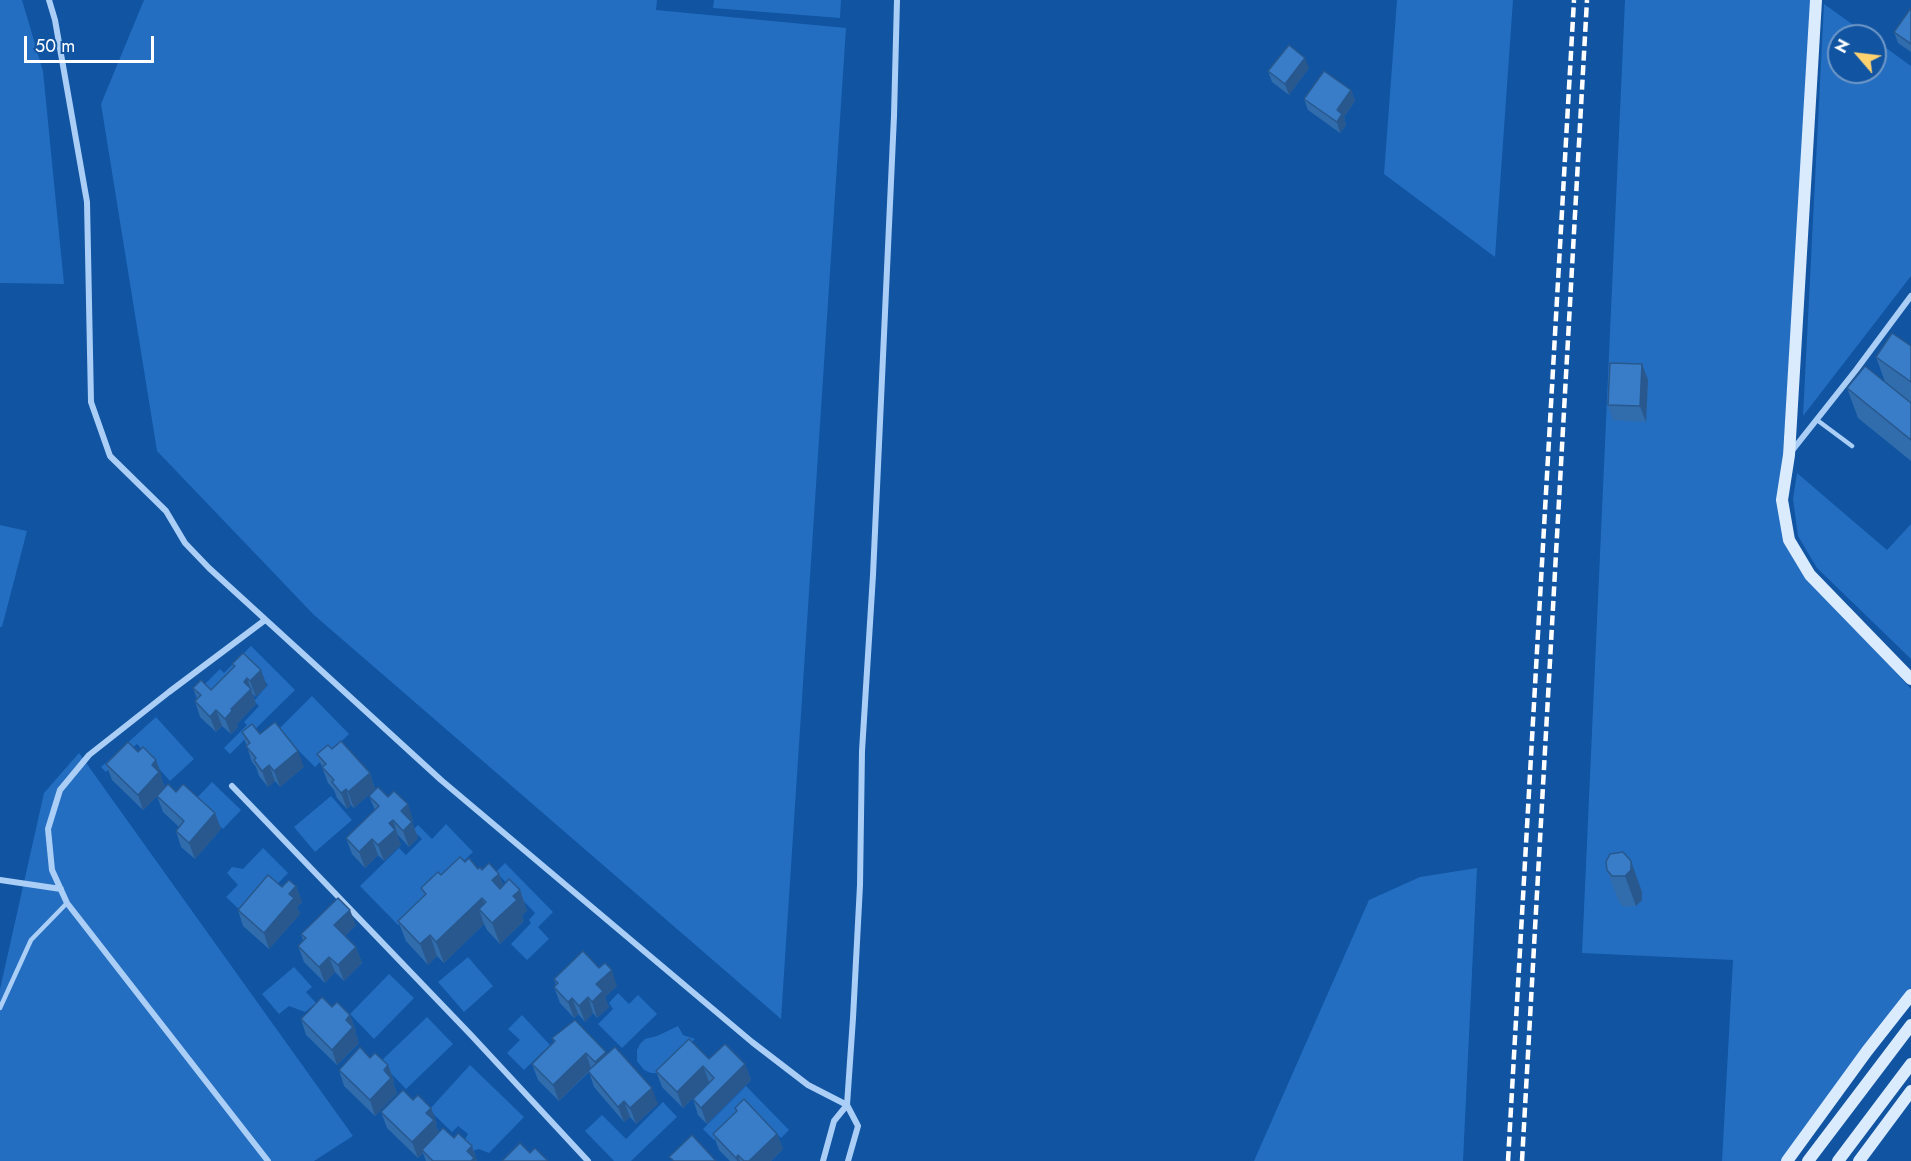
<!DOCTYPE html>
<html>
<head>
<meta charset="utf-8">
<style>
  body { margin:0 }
  #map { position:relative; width:1911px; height:1161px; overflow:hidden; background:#1054a2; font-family:Jost,sans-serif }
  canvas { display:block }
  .north { position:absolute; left:1827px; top:24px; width:60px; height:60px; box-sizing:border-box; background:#1054a2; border:2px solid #7098c7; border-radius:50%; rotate:298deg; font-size:16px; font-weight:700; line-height:24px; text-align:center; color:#fff }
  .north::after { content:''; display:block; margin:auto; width:21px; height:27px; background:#ffd26f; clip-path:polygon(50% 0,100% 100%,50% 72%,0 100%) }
  .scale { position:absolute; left:24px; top:36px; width:130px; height:27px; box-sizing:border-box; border:3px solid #fff; border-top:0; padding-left:8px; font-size:18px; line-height:21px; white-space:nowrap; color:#fff; -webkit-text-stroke:4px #1054a2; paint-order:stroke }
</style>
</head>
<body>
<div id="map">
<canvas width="1911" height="1161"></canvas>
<div class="north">N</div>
<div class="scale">50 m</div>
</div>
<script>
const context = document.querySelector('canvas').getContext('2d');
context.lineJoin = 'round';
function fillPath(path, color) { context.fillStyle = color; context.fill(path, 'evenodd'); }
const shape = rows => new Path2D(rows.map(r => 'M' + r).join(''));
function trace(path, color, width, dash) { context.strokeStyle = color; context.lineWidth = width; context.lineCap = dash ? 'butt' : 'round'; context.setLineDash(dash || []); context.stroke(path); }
const green = shape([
  [0,0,22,0,43,71,64,284,0,283],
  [144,0,657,0,656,10,846,28,781,1019,314,615,157,451,101,104],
  [714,0,841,0,840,18,713,8],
  [1397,0,1513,0,1495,257,1384,174],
  [1625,0,1812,0,1780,499,1809,577,1911,689,1911,993,1786,1161,1722,1161,1733,960,1582,953],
  [1824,4,1869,36,1839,36,1839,72,1875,72,1875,40,1911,66,1911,276,1803,416],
  [1797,473,1887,550,1911,524,1911,659,1817,568,1798,536,1793,499],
  [0,525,27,531,2,627,0,627],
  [251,646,295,690,230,754,224,748,247,725,244,722,259,706,254,701,268,685,248,665,209,693,203,686,220,669,224,673],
  [312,696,349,734,315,767,278,730],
  [156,717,194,759,170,781,137,744,106,772,101,767],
  [79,753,353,1136,314,1161,0,1161,0,989,44,793],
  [212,782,241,810,223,829,194,801],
  [331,796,352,820,315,852,294,827],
  [446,824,473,852,398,925,360,886,399,848,406,855,422,839,413,830,418,825,432,839],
  [263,848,288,873,260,902,244,914,226,897,238,885,227,873,232,867,243,869],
  [505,863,553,912,538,927,549,939,527,960,511,944,531,923,529,920,535,913,496,872],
  [1477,868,1463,1161,1254,1161,1369,900,1420,877],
  [468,957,493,986,464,1012,438,982],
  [294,967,312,987,306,992,316,1003,305,1012,289,1006,279,1014,262,994],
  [389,974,414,998,374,1039,350,1014],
  [618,993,629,1004,638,995,657,1014,622,1048,598,1024,613,1009,609,1003],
  [522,1015,550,1045,524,1070,507,1053,520,1040,508,1029],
  [427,1017,453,1044,406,1089,380,1062],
  [678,1026,683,1035,695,1039,658,1073,651,1073,644,1070,637,1061,637,1050,640,1044,645,1039,657,1036],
  [470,1065,524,1117,489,1153,479,1149,475,1150,472,1154,462,1145,468,1134,458,1126,452,1132,429,1110],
  [746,1086,789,1130,781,1138,749,1105,714,1140,703,1129],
  [663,1102,677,1117,631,1161,614,1161,585,1131,602,1115,626,1139]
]);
const lane = shape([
  [1817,420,1852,446],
  [0,1008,31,940,67,903]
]);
const street = shape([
  [49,0,55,20,87,202,91,402,110,456,166,511,185,543,209,568,441,780,752,1042,808,1085,847,1105,858,1126,848,1161],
  [1791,452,1856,370,1911,296],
  [265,620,169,692,89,755,60,790,48,829,52,870,67,903,268,1161],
  [232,786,471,1035,588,1161],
  [0,880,61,889],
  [823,1161,834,1121,847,1105,853,1018,860,885,862,751,873,575,894,116,897,0]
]);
const secondary = shape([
  [1816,0,1789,455,1782,500,1789,540,1810,575,1911,679],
  [1787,1161,1867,1051,1911,995],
  [1808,1161,1911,1025],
  [1838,1161,1911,1064],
  [1859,1161,1911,1091]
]);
const rail = shape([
  [1508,1161,1574,0],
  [1522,1161,1587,0]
]);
const wall = shape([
  [1911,8,1911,52,1898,43,1894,32],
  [1309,68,1289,95,1272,82,1268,71],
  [1351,90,1355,101,1344,117,1346,125,1340,133,1308,110,1304,99],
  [1911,346,1911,461,1858,418,1847,388,1885,382,1876,357],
  [1642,364,1648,380,1646,422,1613,420,1608,405],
  [232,664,267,686,256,697,253,694,256,704,237,724,238,727,231,734,222,726,216,732,200,717,195,701,197,699,193,688,211,690,234,667],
  [242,732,260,734,304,767,280,787,275,781,268,787,259,776,256,767,252,762],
  [332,749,370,773,375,789,354,808,351,805,347,809,337,798,334,790,328,783,317,754],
  [106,764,162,776,161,777,165,788,143,810,112,780],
  [176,792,215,813,221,829,195,859,181,847,176,831,179,827,163,812,157,796],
  [369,796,388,797,413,820,412,822,418,838,409,847,398,835,397,836,401,845,384,861,378,855,365,868,352,854,346,838,375,810],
  [1610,854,1642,892,1642,900,1636,906,1623,907,1618,900,1607,870],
  [478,869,499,874,503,885,520,890,527,911,522,915,524,921,500,944,487,930,484,924,444,963,437,956,428,965,406,941,398,921,424,896,421,888,441,875],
  [296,886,302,902,297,907,300,914,269,949,243,926,238,910,282,887],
  [356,925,345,936,356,947,362,963,344,981,335,972,325,983,304,962,298,946,303,940,301,934],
  [554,979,617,986,605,997,609,1007,597,1018,593,1013,585,1022,578,1014,574,1018,560,1003,554,987,556,985],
  [332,1007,350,1015,356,1031,355,1032,359,1043,337,1065,306,1035,301,1019],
  [552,1038,607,1055,658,1104,636,1124,630,1117,624,1122,594,1087,589,1072,559,1101,538,1080,532,1064,554,1043],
  [370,1058,388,1065,394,1081,393,1082,397,1093,375,1116,344,1086,339,1070],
  [709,1059,745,1064,751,1080,707,1124,698,1115,693,1099,709,1083,709,1082,683,1108,662,1087,656,1071],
  [735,1108,777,1134,783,1149,771,1161,730,1161,719,1150,713,1134,736,1112],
  [381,1112,437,1123,436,1125,439,1133,472,1146,477,1161,426,1161,423,1153,418,1158,387,1128]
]);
const shadedWall = shape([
  [1305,58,1309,68,1289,95,1285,84],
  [1351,90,1355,101,1344,117,1346,125,1340,133,1337,122,1337,110],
  [1642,364,1648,380,1646,422,1640,406],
  [261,670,267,686,256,697,250,681],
  [247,678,256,704,237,724,238,727,231,734,225,719,231,709,244,682],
  [216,710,222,726,216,732,210,717],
  [298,751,304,767,280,787,274,771],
  [156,760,162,776,161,777,165,788,143,810,138,795,152,765],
  [269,765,275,781,268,787,262,771],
  [370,773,375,789,354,808,348,792],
  [346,789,351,805,347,809,341,793],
  [408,804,413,820,407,827,401,811],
  [215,813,221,829,195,859,189,843],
  [393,820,401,845,384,861,378,845,389,823],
  [412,822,418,838,409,847,403,831],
  [372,839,378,855,365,868,359,852],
  [1631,861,1642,892,1642,900,1636,906,1625,876],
  [499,874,506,895,500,901,492,880],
  [296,886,302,902,297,907,300,914,269,949,264,933,289,894],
  [520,890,527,911,522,915,524,921,500,944,492,923,513,896],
  [482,898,490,919,479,909,484,924,444,963,436,942],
  [350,910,356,925,340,941,334,925],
  [430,935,437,956,428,965,420,944],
  [356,947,362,963,344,981,338,965],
  [329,957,335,972,325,983,319,967],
  [612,970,617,986,605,997,609,1007,597,1018,592,1002,596,984],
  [588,997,593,1013,585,1022,579,1006],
  [572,998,578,1014,574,1018,568,1002],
  [350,1015,356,1031,355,1032,359,1043,337,1065,332,1050,346,1020],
  [606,1052,611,1068,601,1078,595,1062],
  [586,1053,591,1069,559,1101,553,1085],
  [745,1064,751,1080,707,1124,701,1108],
  [388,1065,394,1081,393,1082,397,1093,375,1116,370,1100,384,1070],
  [703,1066,709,1082,683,1108,677,1092],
  [652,1088,658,1104,636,1124,630,1108],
  [624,1101,630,1117,624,1122,618,1107],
  [431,1108,437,1123,436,1125,440,1136,422,1150,423,1153,418,1158,412,1142,426,1113],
  [777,1134,783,1149,771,1161,749,1161],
  [472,1146,477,1161,470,1161,467,1151],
  [738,1155,740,1161,737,1161,736,1158]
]);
const building = shape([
  [1911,8,1911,44,1894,32,1911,8],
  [1289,45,1305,58,1285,84,1268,71,1289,45],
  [1324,71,1351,90,1337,110,1342,114,1337,122,1304,99,1324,71],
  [1892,333,1911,346,1911,382,1876,357,1892,333],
  [1610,363,1642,364,1640,406,1608,405,1610,363],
  [1865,366,1911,403,1911,440,1847,388,1865,366],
  [243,653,261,670,250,681,247,678,244,682,251,689,231,709,232,711,225,719,216,710,210,717,195,701,201,695,193,688,201,680,211,690,235,666,232,664,243,653],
  [275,722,298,751,274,771,269,765,262,771,254,760,256,758,246,746,250,743,242,732,252,724,260,734,275,722],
  [341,741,370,773,348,792,346,789,341,793,332,782,334,780,322,767,326,764,317,754,328,745,332,749,341,741],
  [128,742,138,752,143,747,156,760,152,765,159,772,138,795,106,764,128,742],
  [168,784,176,792,183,784,215,813,189,843,176,831,184,821,157,796,168,784],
  [378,787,388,797,394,791,408,804,401,811,412,822,403,831,393,820,389,823,395,830,378,845,372,839,359,852,346,838,379,806,369,796,378,787],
  [1623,852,1631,861,1631,870,1625,876,1612,876,1607,870,1606,862,1610,854,1623,852],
  [460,857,465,862,469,858,478,869,480,867,482,870,489,863,499,874,492,880,500,889,509,879,520,890,513,896,517,900,492,923,479,909,486,902,482,898,436,942,430,935,420,944,398,921,426,894,421,888,438,872,441,875,460,857],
  [268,875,282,887,289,880,296,886,289,894,294,898,264,933,238,910,268,875],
  [338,898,350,910,334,925,356,947,338,965,329,957,319,967,298,946,306,938,301,934,338,898],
  [583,951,599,968,605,963,612,970,596,984,603,991,592,1002,588,997,579,1006,572,998,568,1002,554,987,558,983,554,979,583,951],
  [322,997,332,1007,337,1002,350,1015,346,1020,353,1027,332,1050,301,1019,322,997],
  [575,1020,606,1052,595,1062,586,1053,553,1085,532,1064,555,1041,552,1038,575,1020],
  [689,1039,709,1059,725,1044,745,1064,701,1108,693,1099,714,1078,703,1066,677,1092,656,1071,689,1039],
  [360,1047,370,1058,375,1053,388,1065,384,1070,391,1078,370,1100,339,1070,360,1047],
  [615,1047,652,1088,630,1108,624,1101,618,1107,588,1071,615,1047],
  [403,1090,413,1100,418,1095,431,1108,426,1113,434,1120,412,1142,381,1112,403,1090],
  [744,1099,777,1134,749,1161,744,1161,738,1155,736,1158,713,1134,737,1111,735,1108,744,1099],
  [443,1128,454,1138,458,1133,472,1146,467,1151,474,1158,471,1161,433,1161,422,1150,443,1128],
  [692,1135,716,1161,674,1161,669,1157,692,1135],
  [520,1143,530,1153,535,1148,548,1161,502,1161,520,1143]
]);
fillPath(green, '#236ec1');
trace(lane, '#aacef6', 4.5);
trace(street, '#aacef6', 6);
trace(secondary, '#dbebfe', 12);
trace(rail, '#fff', 4.5, [10, 4.5]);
fillPath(wall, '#316cad');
fillPath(shadedWall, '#28588d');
fillPath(building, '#397dc9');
trace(building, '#28588d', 1.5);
</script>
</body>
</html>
